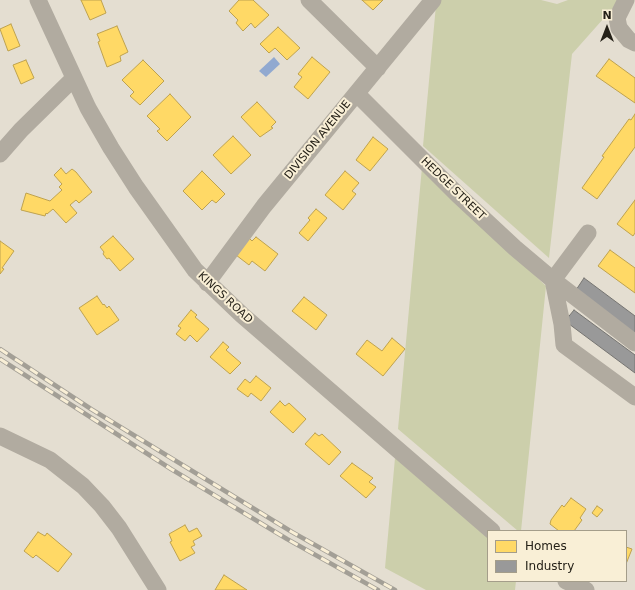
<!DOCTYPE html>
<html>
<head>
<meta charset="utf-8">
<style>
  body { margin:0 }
  #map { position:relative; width:635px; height:590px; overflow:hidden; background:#e4ded1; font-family:"DejaVu Sans",sans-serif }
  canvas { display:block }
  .legend { position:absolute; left:487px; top:530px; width:140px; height:52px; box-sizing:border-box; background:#f9efd6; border:1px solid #a49d8a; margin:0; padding:5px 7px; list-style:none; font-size:12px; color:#252118 }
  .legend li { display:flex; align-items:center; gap:8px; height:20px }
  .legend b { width:20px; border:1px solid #a49d8a }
  .north { position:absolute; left:587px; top:8px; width:40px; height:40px; -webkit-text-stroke:3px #f9efd6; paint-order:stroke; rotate:0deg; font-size:11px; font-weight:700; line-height:16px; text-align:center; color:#252118 }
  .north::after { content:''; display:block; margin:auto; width:14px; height:18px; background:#252118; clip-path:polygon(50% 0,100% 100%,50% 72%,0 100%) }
</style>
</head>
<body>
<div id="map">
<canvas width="635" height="590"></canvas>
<ul class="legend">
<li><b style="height:11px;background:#ffd966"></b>Homes</li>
<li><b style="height:11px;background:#999"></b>Industry</li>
</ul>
<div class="north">N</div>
</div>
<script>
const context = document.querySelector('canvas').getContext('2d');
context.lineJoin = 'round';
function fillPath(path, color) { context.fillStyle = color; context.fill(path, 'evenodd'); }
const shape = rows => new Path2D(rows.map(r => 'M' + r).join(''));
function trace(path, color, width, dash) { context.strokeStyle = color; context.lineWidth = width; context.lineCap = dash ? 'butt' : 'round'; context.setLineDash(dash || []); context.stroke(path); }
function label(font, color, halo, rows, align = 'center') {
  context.font = font + ' "DejaVu Sans",sans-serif'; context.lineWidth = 4; context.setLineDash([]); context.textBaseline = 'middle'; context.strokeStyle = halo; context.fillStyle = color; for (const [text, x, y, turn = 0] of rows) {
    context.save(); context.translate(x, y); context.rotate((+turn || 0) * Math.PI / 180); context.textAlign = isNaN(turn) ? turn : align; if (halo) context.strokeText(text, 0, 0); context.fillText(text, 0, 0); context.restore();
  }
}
const green = shape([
  [441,0,541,0,557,4,568,0,620,0,572,54,549,258,423,146,436,5],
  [422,167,546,286,521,531,518,531,398,429],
  [395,458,488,538,488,581,516,581,515,590,426,590,385,568]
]);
const water = shape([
  [274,57,280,64,266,77,259,71]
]);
const homes = shape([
  [81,0,101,0,106,13,90,20,81,0],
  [239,0,253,0,269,15,255,28,251,23,243,31,236,23,238,20,229,11,239,0],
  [362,0,383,0,373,10,362,0],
  [11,24,20,46,8,51,0,29,11,24],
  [117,26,128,52,120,56,121,61,107,67,98,42,100,41,97,34,117,26],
  [278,27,300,48,287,60,275,48,269,53,260,44,278,27],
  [312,57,330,72,308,99,294,87,302,77,298,74,312,57],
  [609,59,635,78,635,103,596,76,609,59],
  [26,60,34,78,21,84,13,65,26,60],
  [143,60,164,81,140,105,130,96,134,92,122,80,143,60],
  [170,94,191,117,167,141,157,131,160,129,147,116,170,94],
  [257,102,276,122,271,127,273,128,260,137,241,117,257,102],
  [635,114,635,147,597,199,582,188,604,157,602,156,629,119,631,120,635,114],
  [233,136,251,155,231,174,213,155,233,136],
  [373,137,388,149,370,171,356,160,373,137],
  [61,168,66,174,72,169,76,172,92,192,79,203,76,200,70,205,77,213,66,223,53,209,47,214,46,213,45,216,21,210,26,193,50,201,62,190,59,187,62,184,54,175,61,168],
  [202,171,225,194,216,203,212,200,202,210,183,191,202,171],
  [345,171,359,183,352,191,356,194,343,210,325,195,345,171],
  [635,200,635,233,633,236,617,224,635,200],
  [316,209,327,218,308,241,299,233,310,220,308,218,316,209],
  [113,236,134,259,120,271,109,258,107,259,103,254,104,252,100,247,113,236],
  [256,237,278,254,265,271,252,261,249,265,236,255,249,238,252,241,256,237],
  [0,241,14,251,2,268,4,269,0,274,0,241],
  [610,250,635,268,635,293,598,266,610,250],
  [97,296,103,305,104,304,107,308,109,306,119,320,97,335,79,308,97,296],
  [304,297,327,315,316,330,292,311,304,297],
  [191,310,197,315,195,317,209,329,197,342,190,335,185,341,176,334,181,328,178,326,191,310],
  [392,338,405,349,383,376,356,354,367,340,382,351,392,338],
  [223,342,229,347,226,350,241,363,230,374,210,357,223,342],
  [256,376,271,388,261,401,251,393,248,397,237,389,245,379,250,383,256,376],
  [280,401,285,406,289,403,306,419,293,433,270,412,280,401],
  [315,433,319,436,322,434,341,452,329,465,305,444,315,433],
  [352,463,373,478,369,482,376,487,366,498,340,476,352,463],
  [571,498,586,509,580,518,582,520,574,531,559,531,550,524,551,520,562,505,564,507,571,498],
  [597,506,603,510,597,517,592,513,597,506],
  [185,525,189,532,197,528,202,536,193,541,195,545,191,547,195,553,180,561,170,542,172,541,169,534,185,525],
  [38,532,45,536,47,533,72,554,58,572,36,555,33,558,24,551,38,532],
  [626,547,632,549,626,564,626,547],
  [224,575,247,590,215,590,224,575]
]);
const industry = shape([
  [584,278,635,316,635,334,576,290,584,278],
  [574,310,635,355,635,373,565,321,574,310]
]);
const minor = shape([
  [38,0,88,108,111,148,136,187,195,270,242,315,492,531],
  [309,0,378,68],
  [626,0,617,18,619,28,629,40,635,43],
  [357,94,458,195,515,248,553,280,635,343],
  [0,154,21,130,74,78],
  [588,233,553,280,562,324,564,345,635,397],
  [207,283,264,206,433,0],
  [0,436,50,460,83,486,102,506,119,528,158,590],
  [566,581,586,590]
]);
const rail = shape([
  [0,349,91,409,176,461,292,532,395,590],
  [0,359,171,469,287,539,378,590]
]);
const streetNames = [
  ["DIVISION AVENUE",318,140,-51],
  ["HEDGE STREET",453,189,44],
  ["KINGS ROAD",225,298,43]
];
fillPath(green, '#cccfab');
fillPath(water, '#91a9d0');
fillPath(homes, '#ffd966');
trace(homes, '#bea24f', 1);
fillPath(industry, '#999');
trace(industry, '#767572', 1);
trace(minor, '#b1aba0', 17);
trace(rail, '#a39f96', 4.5);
trace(rail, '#f9efd6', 3, [9]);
label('11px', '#252118', '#f9efd6', streetNames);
</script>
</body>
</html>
